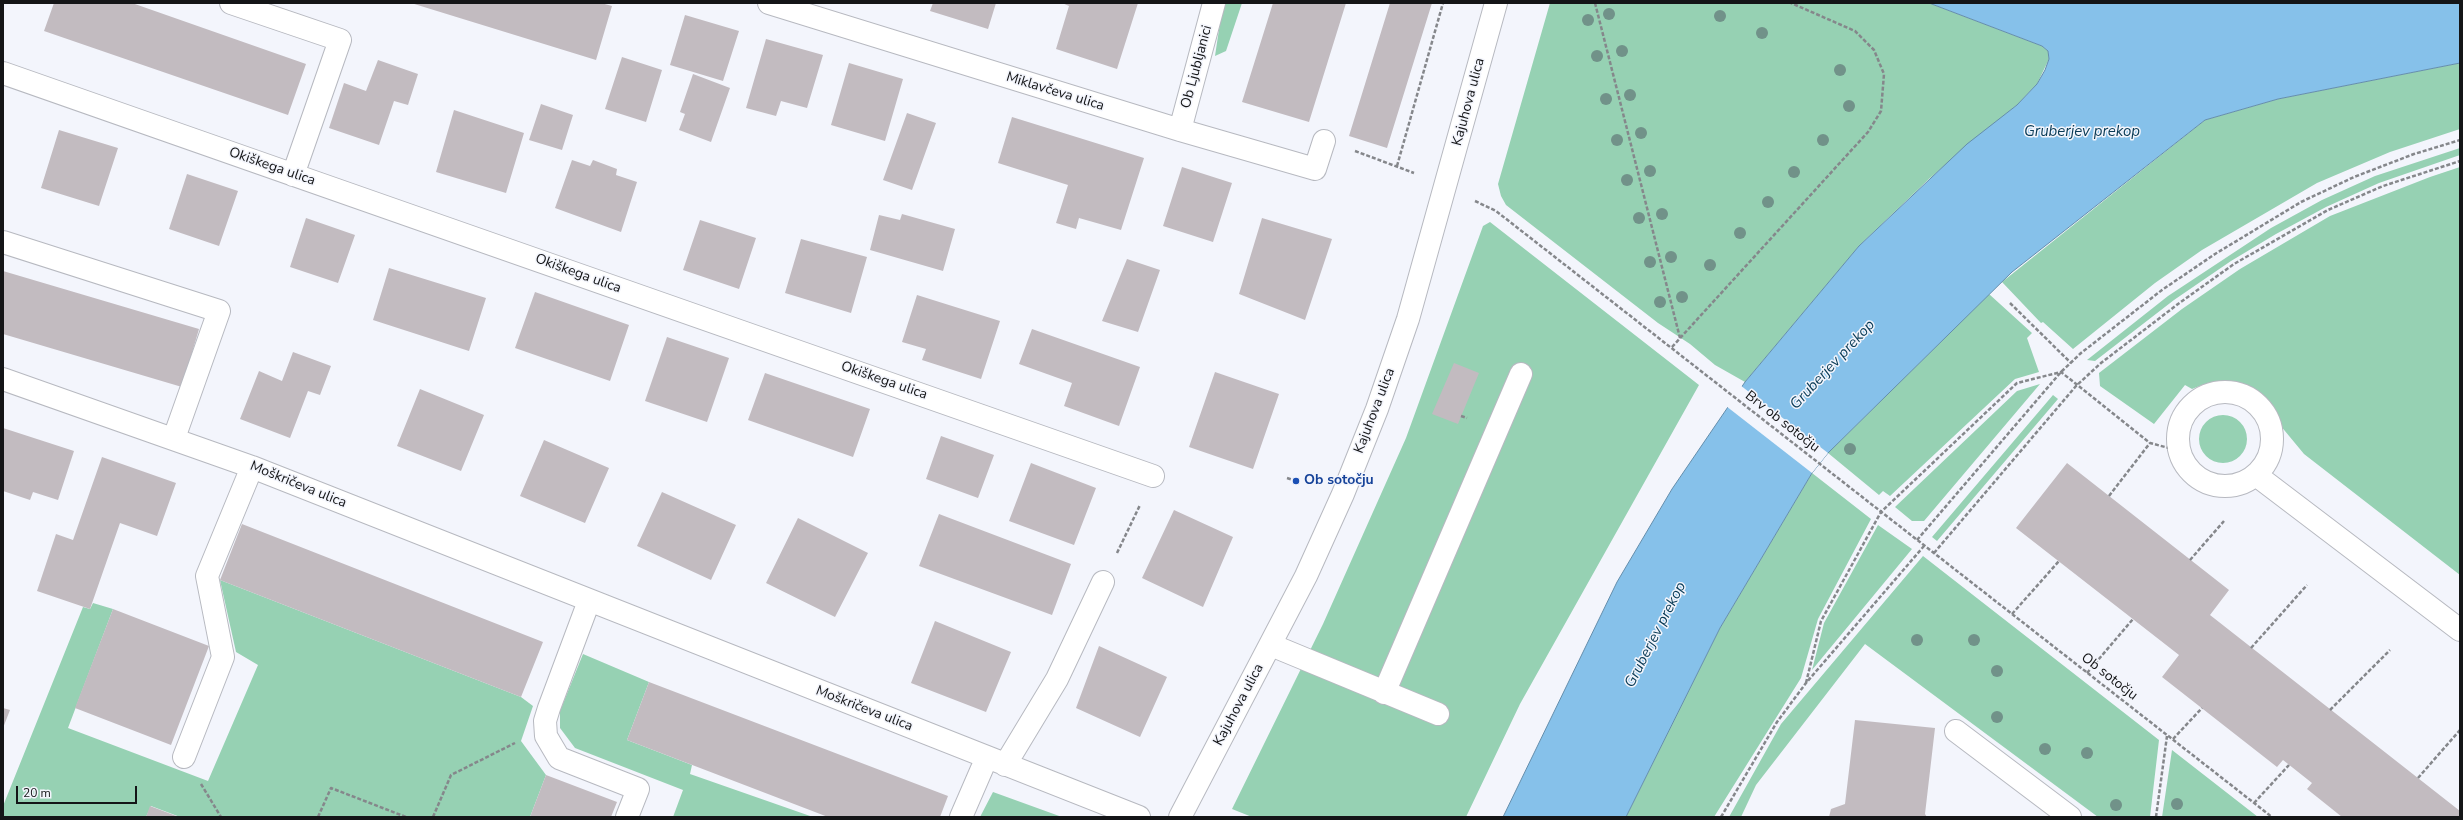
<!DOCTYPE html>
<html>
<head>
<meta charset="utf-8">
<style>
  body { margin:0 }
  #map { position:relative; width:2463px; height:820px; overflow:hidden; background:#f3f5fc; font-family:"Nunito Sans",sans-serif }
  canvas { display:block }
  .frame { position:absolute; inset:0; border:4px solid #141517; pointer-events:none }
  .scale { position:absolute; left:16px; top:786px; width:121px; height:18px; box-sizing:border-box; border:2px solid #141517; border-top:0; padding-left:5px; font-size:12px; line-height:14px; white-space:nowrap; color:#141517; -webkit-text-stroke:3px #f3f5fc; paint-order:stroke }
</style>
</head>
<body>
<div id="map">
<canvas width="2463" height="820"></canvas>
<div class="frame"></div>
<div class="scale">20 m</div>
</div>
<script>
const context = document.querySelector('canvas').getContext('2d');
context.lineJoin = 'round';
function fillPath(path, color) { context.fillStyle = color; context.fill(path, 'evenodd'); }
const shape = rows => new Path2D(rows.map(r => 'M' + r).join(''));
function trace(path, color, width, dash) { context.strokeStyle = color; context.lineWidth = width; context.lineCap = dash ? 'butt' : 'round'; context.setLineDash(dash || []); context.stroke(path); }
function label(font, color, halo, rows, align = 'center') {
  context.font = font + ' "Nunito Sans",sans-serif'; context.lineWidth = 3; context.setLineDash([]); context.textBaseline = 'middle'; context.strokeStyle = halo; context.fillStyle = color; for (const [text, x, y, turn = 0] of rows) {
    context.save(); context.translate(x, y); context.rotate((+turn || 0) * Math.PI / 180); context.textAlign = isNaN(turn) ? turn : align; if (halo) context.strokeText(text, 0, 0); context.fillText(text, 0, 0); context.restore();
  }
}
const green = shape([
  [1223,3,1242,3,1226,51,1215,56],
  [1550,3,1929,3,2042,46,2048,51,2049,59,2037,84,2017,105,1930,178,1861,244,1745,382,1715,365,1690,344,1658,323,1506,205,1501,196,1498,184],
  [2460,63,2460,129,2390,152,2317,183,2202,250,2155,283,2073,349,2043,322,2041,323,2002,282,2205,120,2278,99],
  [2460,148,2460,155,2379,183,2326,207,2276,234,2231,261,2174,300,2095,361,2087,360,2168,296,2271,228,2322,200,2375,176],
  [2460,167,2460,575,2304,454,2280,425,2268,401,2247,385,2221,381,2202,385,2192,389,2185,385,2154,424,2100,386,2099,373,2182,309,2240,269,2330,216,2430,177],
  [1490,222,1699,385,1520,704,1466,817,1252,817,1232,809,1323,624,1406,438,1483,226],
  [1989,294,2032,333,2027,338,2039,372,2015,379,1890,496,1883,491,1879,495,1828,453],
  [2040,384,1924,521,1912,521,1895,507,2017,391],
  [2053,395,2058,399,1937,541,1932,537],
  '2199 439a24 24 0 1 1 48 0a24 24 0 1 1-48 0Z',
  [1812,473,1871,519,1818,619,1801,678,1714,817,1626,817,1720,628],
  [1878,525,1912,549,1812,670,1824,623],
  [1923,556,2159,740,2150,817,2098,817,1865,644,1756,785,1741,817,1729,817,1781,724],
  [220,580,521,697,533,706,521,741,546,775,530,817,180,817,151,806,146,817,3,817,3,806,83,607,90,609,93,603,113,609,68,728,208,781,258,665,236,652],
  [583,654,649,682,627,740,692,765,690,774,813,817,673,817,683,790,575,748,560,728,560,711],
  [2172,750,2258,817,2162,817],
  [993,792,1062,817,980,817]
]);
const water = shape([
  [1929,3,2460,3,2460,63,2278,99,2205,120,2012,272,1828,453,1812,473,1720,628,1626,817,1503,817,1617,582,1672,489,1745,382,1859,246,1967,144,2017,105,2037,84,2045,70,2049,59,2048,51,2042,46,1929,3]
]);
const pier = shape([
  [1740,385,1828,453,1812,473,1726,406]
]);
const building = shape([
  [54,3,132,3,306,64,288,115,44,31],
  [411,3,601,3,612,6,596,60],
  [933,3,996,3,988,29,930,11],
  [1062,3,1138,3,1117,69,1056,49,1069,6],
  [1273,3,1346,3,1309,122,1242,102],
  [1390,3,1432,3,1387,148,1349,136],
  [685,15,739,31,723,81,670,65],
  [766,39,823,55,807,108,781,101,776,116,746,108],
  [622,57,662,70,646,122,605,109],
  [378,60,418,74,408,105,394,101,379,145,329,128,344,83,366,91],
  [849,63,903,79,885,141,831,125],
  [693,74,730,88,711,142,679,130,685,114,680,112],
  [541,104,573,115,562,150,529,140],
  [454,110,524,133,506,193,436,172],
  [907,113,936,123,912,190,883,180],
  [1012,117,1144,158,1121,230,1079,218,1076,229,1056,223,1068,185,998,163],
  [59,130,118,148,99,206,41,188],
  [572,160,590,166,593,160,617,169,616,175,637,182,621,232,555,208],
  [1182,167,1232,183,1213,242,1163,226],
  [187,174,238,191,219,246,169,229],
  [902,214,955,229,943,271,870,250,879,215,900,220],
  [306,218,355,235,338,283,290,267],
  [1262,218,1332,239,1305,320,1239,294],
  [700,220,756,238,739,289,683,270],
  [801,239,867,257,851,313,785,293],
  [1127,259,1160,270,1138,332,1102,321],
  [389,268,486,298,469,351,373,320],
  [3,271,199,329,182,387,3,334],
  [535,292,629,325,610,381,515,348],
  [917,295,1000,321,981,379,922,360,926,349,902,342],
  [1032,329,1140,367,1119,426,1064,406,1072,383,1019,364],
  [667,337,729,358,707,422,645,401],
  [293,352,331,366,320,395,308,391,290,438,240,419,259,371,282,381],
  [1454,363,1479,373,1458,424,1432,414],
  [1215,372,1279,394,1253,469,1189,447],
  [765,373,870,409,853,457,748,420],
  [420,389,484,415,461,471,397,446],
  [3,428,74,451,58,500,33,492,30,500,3,491],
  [941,436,994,455,978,498,926,479],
  [544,440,609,468,585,523,520,496],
  [102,457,176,483,157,536,120,523,90,609,37,591,56,534,73,540],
  [1031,463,1096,488,1074,545,1009,521],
  [2067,463,2229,590,2210,615,2460,811,2460,817,2342,817,2307,789,2312,783,2283,760,2277,767,2162,677,2179,655,2016,528],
  [662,492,736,525,711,580,637,546],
  [1174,510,1233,537,1203,607,1142,578],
  [939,514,1071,564,1052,615,919,566],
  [798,518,868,553,835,617,766,583],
  [242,524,543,642,521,697,220,580],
  [113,609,209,646,171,745,75,708],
  [935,621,1011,652,986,712,911,683],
  [1099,646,1167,677,1140,737,1076,708],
  [649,682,948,796,940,817,828,817,627,740],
  [3,708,10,710,3,728],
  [1855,720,1935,728,1925,814,1927,817,1829,817,1831,809,1845,804],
  [546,775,617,802,611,817,530,817],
  [150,806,179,817,146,817]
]);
const path = shape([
  [1595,3,1680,338],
  [1355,151,1414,173],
  [1397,166,1443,3],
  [1475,201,1496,211,2272,817],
  [2010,303,2071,363],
  [1672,347,1868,132,1881,111,1884,74,1874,50,1855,31,1791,3],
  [1461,416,1467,418],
  [1287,478,1296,481],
  [2109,496,2150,443],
  [1917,540,2061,372,2081,353,2162,290,2215,254,2301,202,2354,177,2414,154,2460,140],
  [1117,553,1140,505],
  [1934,553,2076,386,2101,363,2178,304,2234,264,2328,210,2383,186,2460,161],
  [2190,560,2224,521],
  [2012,614,2059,561],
  [2251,648,2307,585],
  [2087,673,2133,619],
  [1806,683,1821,621,1881,512,2017,383,2061,372,2150,443,2180,451],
  [2330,710,2390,650],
  [2173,739,2202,708],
  [2418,778,2460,730],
  [201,784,221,817],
  [2254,803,2289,765],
  [318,817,331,788,406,817],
  [433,817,451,775,515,743],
  [1721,817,1777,722,1806,683,1924,546],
  [2156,817,2167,736]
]);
const minor = shape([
  [231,3,340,40,293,175],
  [769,3,1180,130,1315,169,1324,141],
  [3,73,1153,476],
  [1180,130,1214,3],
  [3,242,219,311,174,438],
  [3,379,252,467,1139,817],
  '2178 439a47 47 0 1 1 94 0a47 47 0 1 1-94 0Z',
  [2256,475,2460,630],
  [589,601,549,708,545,721,546,736,559,758,638,789,627,817],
  [1271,645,1438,714],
  [1384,693,1521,374],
  [1956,731,2070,817],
  [184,757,223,657,207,576,252,467],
  [1005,765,1057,679,1103,582],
  [961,817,987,757]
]);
const major = shape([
  [1180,817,1306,576,1343,494,1377,409,1408,319,1496,3]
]);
const trees = [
  [1609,14],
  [1720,16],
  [1588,20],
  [1762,33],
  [1622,51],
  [1597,56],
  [1840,70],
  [1630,95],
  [1606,99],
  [1849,106],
  [1641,133],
  [1617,140],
  [1823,140],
  [1650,171],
  [1794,172],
  [1627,180],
  [1768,202],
  [1662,214],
  [1639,218],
  [1740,233],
  [1671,257],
  [1650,262],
  [1710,265],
  [1682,297],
  [1660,302],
  [1850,449],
  [1917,640],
  [1974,640],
  [1997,671],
  [1997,717],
  [2045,749],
  [2087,753],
  [2177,804],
  [2116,805]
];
const markers = [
  [1296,481,4,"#1a4fb4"]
];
const streetNames = [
  ["Ob Ljubljanici",1197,67,-75],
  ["Miklavčeva ulica",1055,92,17],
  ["Kajuhova ulica",1469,102,-75],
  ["Okiškega ulica",272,167,19],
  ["Okiškega ulica",578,274,20],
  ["Okiškega ulica",884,381,19],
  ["Kajuhova ulica",1375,411,-69],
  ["Brv ob sotočju",1782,422,38],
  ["Moškričeva ulica",298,485,22],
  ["Ob sotočju",2109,677,38],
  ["Kajuhova ulica",1239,705,-62],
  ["Moškričeva ulica",864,709,21]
];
const transitNames = [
  ["Ob sotočju",1304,481]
];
const waterNames = [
  ["Gruberjev prekop",2082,132],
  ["Gruberjev prekop",1833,365,-47],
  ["Gruberjev prekop",1656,635,-63]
];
fillPath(green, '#96d1b3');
fillPath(water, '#86c1ea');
trace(water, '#648dab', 1);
fillPath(pier, '#f3f5fc');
fillPath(building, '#c2bbc0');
trace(minor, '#b7b9c0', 24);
trace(major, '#b7b9c0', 24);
trace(path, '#85878b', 2.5, [4, 2]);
trace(minor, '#fff', 22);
trace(major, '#fff', 22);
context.fillStyle = '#719289';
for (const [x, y] of trees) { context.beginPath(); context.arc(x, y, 6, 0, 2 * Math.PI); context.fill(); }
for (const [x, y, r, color] of markers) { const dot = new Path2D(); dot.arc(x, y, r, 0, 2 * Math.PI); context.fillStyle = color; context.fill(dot); trace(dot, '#f3f5fc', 1.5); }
label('14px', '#141517', '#f3f5fc', streetNames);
label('bold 14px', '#164399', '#f3f5fc', transitNames, 'left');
label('italic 15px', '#083a55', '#f3f5fc', waterNames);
</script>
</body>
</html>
